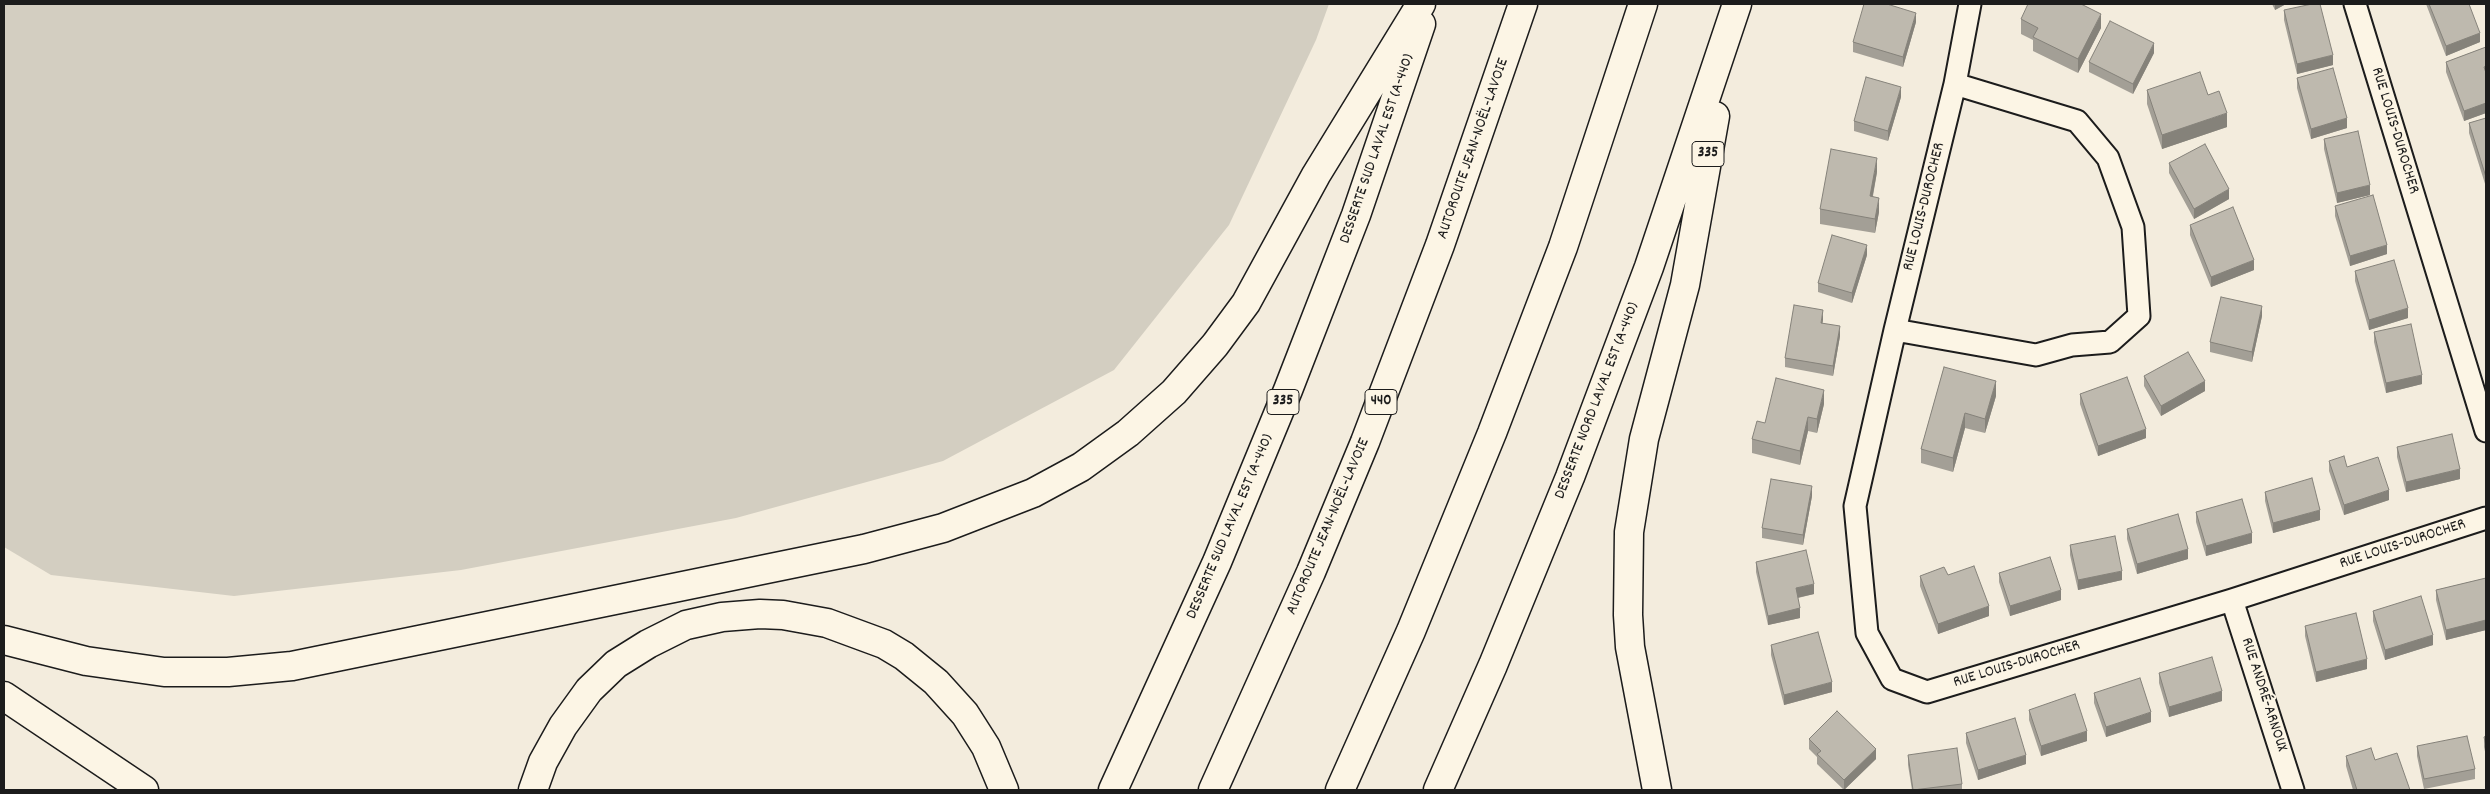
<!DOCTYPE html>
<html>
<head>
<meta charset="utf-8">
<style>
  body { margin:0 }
  #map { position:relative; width:2490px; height:794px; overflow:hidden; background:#f3ecdd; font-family:Dekko,sans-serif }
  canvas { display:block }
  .frame { position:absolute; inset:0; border:5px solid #1c1c1c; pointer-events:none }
</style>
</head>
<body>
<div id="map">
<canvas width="2490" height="794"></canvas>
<div class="frame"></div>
</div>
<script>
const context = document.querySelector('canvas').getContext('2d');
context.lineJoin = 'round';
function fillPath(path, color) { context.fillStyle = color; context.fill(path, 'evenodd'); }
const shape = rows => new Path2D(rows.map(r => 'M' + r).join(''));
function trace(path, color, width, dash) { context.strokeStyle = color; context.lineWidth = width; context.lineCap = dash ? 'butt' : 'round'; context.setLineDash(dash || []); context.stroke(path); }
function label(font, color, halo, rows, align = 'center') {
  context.font = font + ' Dekko,sans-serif'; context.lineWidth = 4; context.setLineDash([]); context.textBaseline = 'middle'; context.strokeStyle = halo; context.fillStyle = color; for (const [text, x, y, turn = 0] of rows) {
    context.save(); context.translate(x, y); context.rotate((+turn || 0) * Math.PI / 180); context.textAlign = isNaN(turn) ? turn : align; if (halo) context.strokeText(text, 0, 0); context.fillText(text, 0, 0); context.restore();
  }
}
const green = shape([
  [4,4,1329,4,1316,40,1229,225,1114,370,943,461,736,518,461,570,234,596,51,575,4,547]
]);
const street = shape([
  [1970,4,1955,84,1895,330,1855,506,1867,633,1892,679,1927,692,2232,600,2486,518],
  [2355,4,2486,431],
  [1895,330,2036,355,2072,345,2110,342,2139,316,2133,227,2108,158,2077,121,1955,84],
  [2232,600,2293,790]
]);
const highway = shape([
  [4,640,86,661,164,672,228,672,292,666,864,549,943,528,1033,493,1081,467,1128,433,1174,392,1215,345,1246,303,1316,175,1421,4],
  [4,696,144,790],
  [533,790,543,762,563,726,589,690,616,664,648,644,686,625,722,617,760,614,783,615,827,623,884,644,904,656,936,682,965,714,986,747,1004,790],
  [1113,790,1217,562,1288,390,1356,215,1421,24],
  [1213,790,1311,572,1365,442,1440,245,1523,4],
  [1340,790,1411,631,1492,433,1563,247,1643,4],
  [1438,790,1493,665,1570,477,1649,267,1737,4],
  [1657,790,1630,647,1628,615,1629,532,1644,439,1685,285,1715,116]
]);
const wall = shape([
  [2272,4,2286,4,2275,10],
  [2426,4,2469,4,2480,42,2446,56],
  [2284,10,2333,65,2297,74,2284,20],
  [2021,19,2101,28,2078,73,2033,51,2033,40,2021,34],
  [1916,22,1903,67,1853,52,1853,42],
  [2486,47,2486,113,2464,121,2446,72,2446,62],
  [2154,53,2133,94,2089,72,2089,62],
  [2297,78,2347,128,2311,139,2297,88],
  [2147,90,2227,127,2162,149,2147,104],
  [1901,97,1888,141,1854,131,1854,121],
  [2486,118,2486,187,2469,133,2469,123],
  [2324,139,2370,195,2337,203,2324,149],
  [2169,163,2229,199,2194,219,2169,173],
  [1877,172,1873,196,1879,212,1875,233,1820,224,1820,209],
  [2335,206,2387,254,2350,266,2335,216],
  [2190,225,2254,270,2211,287,2190,235],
  [1867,255,1852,303,1818,292,1818,283],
  [2355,271,2408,318,2369,330,2355,281],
  [2262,316,2252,362,2210,352,2210,342],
  [1823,320,1822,323,1840,336,1833,376,1785,367,1785,358],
  [2374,332,2422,384,2386,393,2374,342],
  [1944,367,1996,396,1985,433,1965,428,1953,472,1921,463,1921,449],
  [2144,376,2205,391,2161,416,2144,386],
  [2080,394,2146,438,2098,456,2080,404],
  [1824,404,1817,433,1808,431,1800,465,1752,453,1752,439,1765,423],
  [2397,447,2460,479,2406,492,2397,457],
  [2329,461,2347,467,2389,500,2344,515,2329,471],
  [2265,492,2320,520,2273,533,2265,501],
  [1812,496,1803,545,1762,538,1762,528],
  [2196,512,2252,543,2206,556,2196,522],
  [2127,529,2188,559,2137,574,2127,539],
  [2070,545,2122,580,2078,590,2070,555],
  [1756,562,1814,594,1798,598,1800,618,1768,625,1756,572],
  [1999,573,2061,600,2010,616,1999,582],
  [1920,576,1989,616,1938,634,1920,586],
  [2486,578,2486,630,2446,640,2436,600,2436,590],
  [2373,611,2433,645,2385,660,2373,621],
  [2305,626,2367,669,2316,682,2305,636],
  [1771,645,1832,692,1784,705,1771,655],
  [2159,673,2222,701,2169,717,2159,683],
  [2094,693,2151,722,2106,737,2094,703],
  [2029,710,2087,741,2041,756,2029,720],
  [1966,733,2026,764,1978,780,1966,743],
  [2486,736,2486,756,2484,747,2484,737],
  [1809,739,1876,759,1844,790,1817,764,1817,757,1809,749],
  [2417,746,2475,769,2475,779,2424,789,2417,756],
  [1908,755,1962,784,1962,790,1912,790,1908,765],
  [2346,756,2375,760,2410,790,2353,790,2346,766]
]);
const shadedWall = shape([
  [2275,4,2286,4,2275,10],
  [1916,13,1916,22,1903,67,1903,57],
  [2101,14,2101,28,2078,73,2078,59],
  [2480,33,2480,42,2446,56,2446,46],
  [2154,43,2154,53,2133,94,2133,84],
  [2333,55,2333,65,2297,74,2297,64],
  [1901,87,1901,97,1888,141,1888,131],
  [2486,103,2486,113,2464,121,2464,111],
  [2227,113,2227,127,2162,149,2162,135],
  [2347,118,2347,128,2311,139,2311,129],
  [1877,158,1877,172,1870,210,1870,196],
  [2370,185,2370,195,2337,203,2337,193],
  [2229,189,2229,199,2194,219,2194,209],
  [1879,198,1879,212,1875,233,1875,219],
  [1867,245,1867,255,1852,303,1852,293],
  [2387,245,2387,254,2350,266,2350,256],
  [2254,260,2254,270,2211,287,2211,277],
  [2262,306,2262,316,2252,362,2252,352],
  [2408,308,2408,318,2369,330,2369,320],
  [1823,310,1823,320,1821,333,1821,323],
  [1840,326,1840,336,1833,376,1833,366],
  [2422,375,2422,384,2386,393,2386,383],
  [1996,381,1996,396,1985,433,1985,419],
  [2205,381,2205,391,2161,416,2161,406],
  [1824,390,1824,404,1817,433,1817,419],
  [1965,413,1965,428,1953,472,1953,458],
  [1808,417,1808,431,1800,465,1800,451],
  [2146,429,2146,438,2098,456,2098,446],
  [2460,469,2460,479,2406,492,2406,482],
  [1812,486,1812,496,1803,545,1803,535],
  [2389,490,2389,500,2344,515,2344,505],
  [2320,510,2320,520,2273,533,2273,523],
  [2252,533,2252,543,2206,556,2206,546],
  [2188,549,2188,559,2137,574,2137,564],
  [2122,571,2122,580,2078,590,2078,580],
  [1814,584,1814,594,1796,598,1796,588],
  [2061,590,2061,600,2010,616,2010,606],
  [1989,606,1989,616,1938,634,1938,624],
  [1800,608,1800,618,1768,625,1768,616],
  [2486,620,2486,630,2446,640,2446,630],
  [2433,635,2433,645,2385,660,2385,650],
  [2367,659,2367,669,2316,682,2316,672],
  [1832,682,1832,692,1784,705,1784,695],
  [2222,691,2222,701,2169,717,2169,707],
  [2151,712,2151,722,2106,737,2106,727],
  [2087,731,2087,741,2041,756,2041,746],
  [1876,749,1876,759,1844,790,1844,780],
  [2026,755,2026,764,1978,780,1978,770]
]);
const building = shape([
  [1864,4,1887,4,1916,13,1903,57,1853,42,1864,4],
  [2028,4,2081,4,2101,14,2078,59,2033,37,2038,28,2021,19,2028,4],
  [2312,4,2320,4,2333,55,2297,64,2284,10,2312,4],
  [2429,4,2469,4,2480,33,2446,46,2429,4],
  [2110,21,2154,43,2133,84,2089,62,2110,21],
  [2486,47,2486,66,2484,67,2486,73,2486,103,2464,111,2446,62,2486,47],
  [2333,68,2347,118,2311,129,2297,78,2333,68],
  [2200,72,2208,95,2219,91,2227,113,2162,135,2147,90,2200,72],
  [1866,77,1901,87,1888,131,1854,121,1866,77],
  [2486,118,2486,177,2469,123,2486,118],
  [2358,131,2370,185,2337,193,2324,139,2358,131],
  [2205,144,2229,189,2194,209,2169,163,2205,144],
  [1831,149,1877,158,1870,196,1879,198,1875,219,1820,209,1831,149],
  [2373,195,2387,245,2350,256,2335,206,2373,195],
  [2233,207,2254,260,2211,277,2190,225,2233,207],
  [1832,235,1867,245,1852,293,1818,283,1832,235],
  [2394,260,2408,308,2369,320,2355,271,2394,260],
  [2221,297,2262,306,2252,352,2210,342,2221,297],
  [1794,305,1823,310,1821,323,1840,326,1833,366,1785,358,1794,305],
  [2411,324,2422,375,2386,383,2374,332,2411,324],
  [2188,352,2205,381,2161,406,2144,376,2188,352],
  [1944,367,1996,381,1985,419,1965,413,1953,458,1921,449,1944,367],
  [2127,377,2146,429,2098,446,2080,394,2127,377],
  [1776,378,1824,390,1817,419,1808,417,1800,451,1752,439,1757,421,1765,423,1776,378],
  [2452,434,2460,469,2406,482,2397,447,2452,434],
  [2344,456,2347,467,2378,457,2389,490,2344,505,2329,461,2344,456],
  [2312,478,2320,510,2273,523,2265,492,2312,478],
  [1771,479,1812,486,1803,535,1762,528,1771,479],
  [2242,499,2252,533,2206,546,2196,512,2242,499],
  [2178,514,2188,549,2137,564,2127,529,2178,514],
  [2115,536,2122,571,2078,580,2070,545,2115,536],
  [1806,550,1814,584,1796,588,1800,608,1768,616,1756,562,1806,550],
  [2050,557,2061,590,2010,606,1999,573,2050,557],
  [1974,566,1989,606,1938,624,1920,576,1944,567,1948,575,1974,566],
  [2486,578,2486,620,2446,630,2436,590,2486,578],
  [2421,596,2433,635,2385,650,2373,611,2421,596],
  [2356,613,2367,659,2316,672,2305,626,2356,613],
  [1818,632,1832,682,1784,695,1771,645,1818,632],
  [2212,657,2222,691,2169,707,2159,673,2212,657],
  [2140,678,2151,712,2106,727,2094,693,2140,678],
  [2075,694,2087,731,2041,746,2029,710,2075,694],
  [1837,711,1876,749,1844,780,1817,754,1821,751,1809,739,1837,711],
  [2015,718,2026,755,1978,770,1966,733,2015,718],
  [2467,736,2475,769,2424,779,2417,746,2467,736],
  [2486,736,2486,746,2484,737,2486,736],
  [1957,748,1962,784,1913,790,1908,755,1957,748],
  [2371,748,2375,760,2397,753,2410,790,2357,790,2346,756,2371,748]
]);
const shields = [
  [1708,154,32],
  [1283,402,32],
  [1381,402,32]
];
const shieldNames = [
  ["335",1708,154],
  ["335",1283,402],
  ["440",1381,402]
];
const streetNames = [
  ["RUE LOUIS-DUROCHER",2394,131,73],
  ["DESSERTE SUD LAVAL EST (A-440)",1378,149,-71],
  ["AUTOROUTE JEAN-NOËL-LAVOIE",1474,149,-71],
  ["RUE LOUIS-DUROCHER",1925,207,-76],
  ["DESSERTE NORD LAVAL EST (A-440)",1598,401,-69],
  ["DESSERTE SUD LAVAL EST (A-440)",1231,527,-67],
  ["AUTOROUTE JEAN-NOËL-LAVOIE",1329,527,-67],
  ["RUE LOUIS-DUROCHER",2403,545,-18],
  ["RUE LOUIS-DUROCHER",2017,665,-17],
  ["RUE ANDRÉ-ARNOUX",2263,695,72]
];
fillPath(green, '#d3cec1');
trace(street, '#1c1c1c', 25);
trace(highway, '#1c1c1c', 31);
trace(street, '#fcf5e5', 21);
trace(highway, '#fcf5e5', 28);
fillPath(wall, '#a39f96');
fillPath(shadedWall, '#85827a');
fillPath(building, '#beb9ae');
trace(building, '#85827a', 1);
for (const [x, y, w] of shields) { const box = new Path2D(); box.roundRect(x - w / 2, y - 12.5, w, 25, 4); context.fillStyle = '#fcf5e5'; context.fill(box); trace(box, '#1c1c1c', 1); }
label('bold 15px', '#1c1c1c', null, shieldNames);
label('16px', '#1c1c1c', '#fcf5e5', streetNames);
</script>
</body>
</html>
